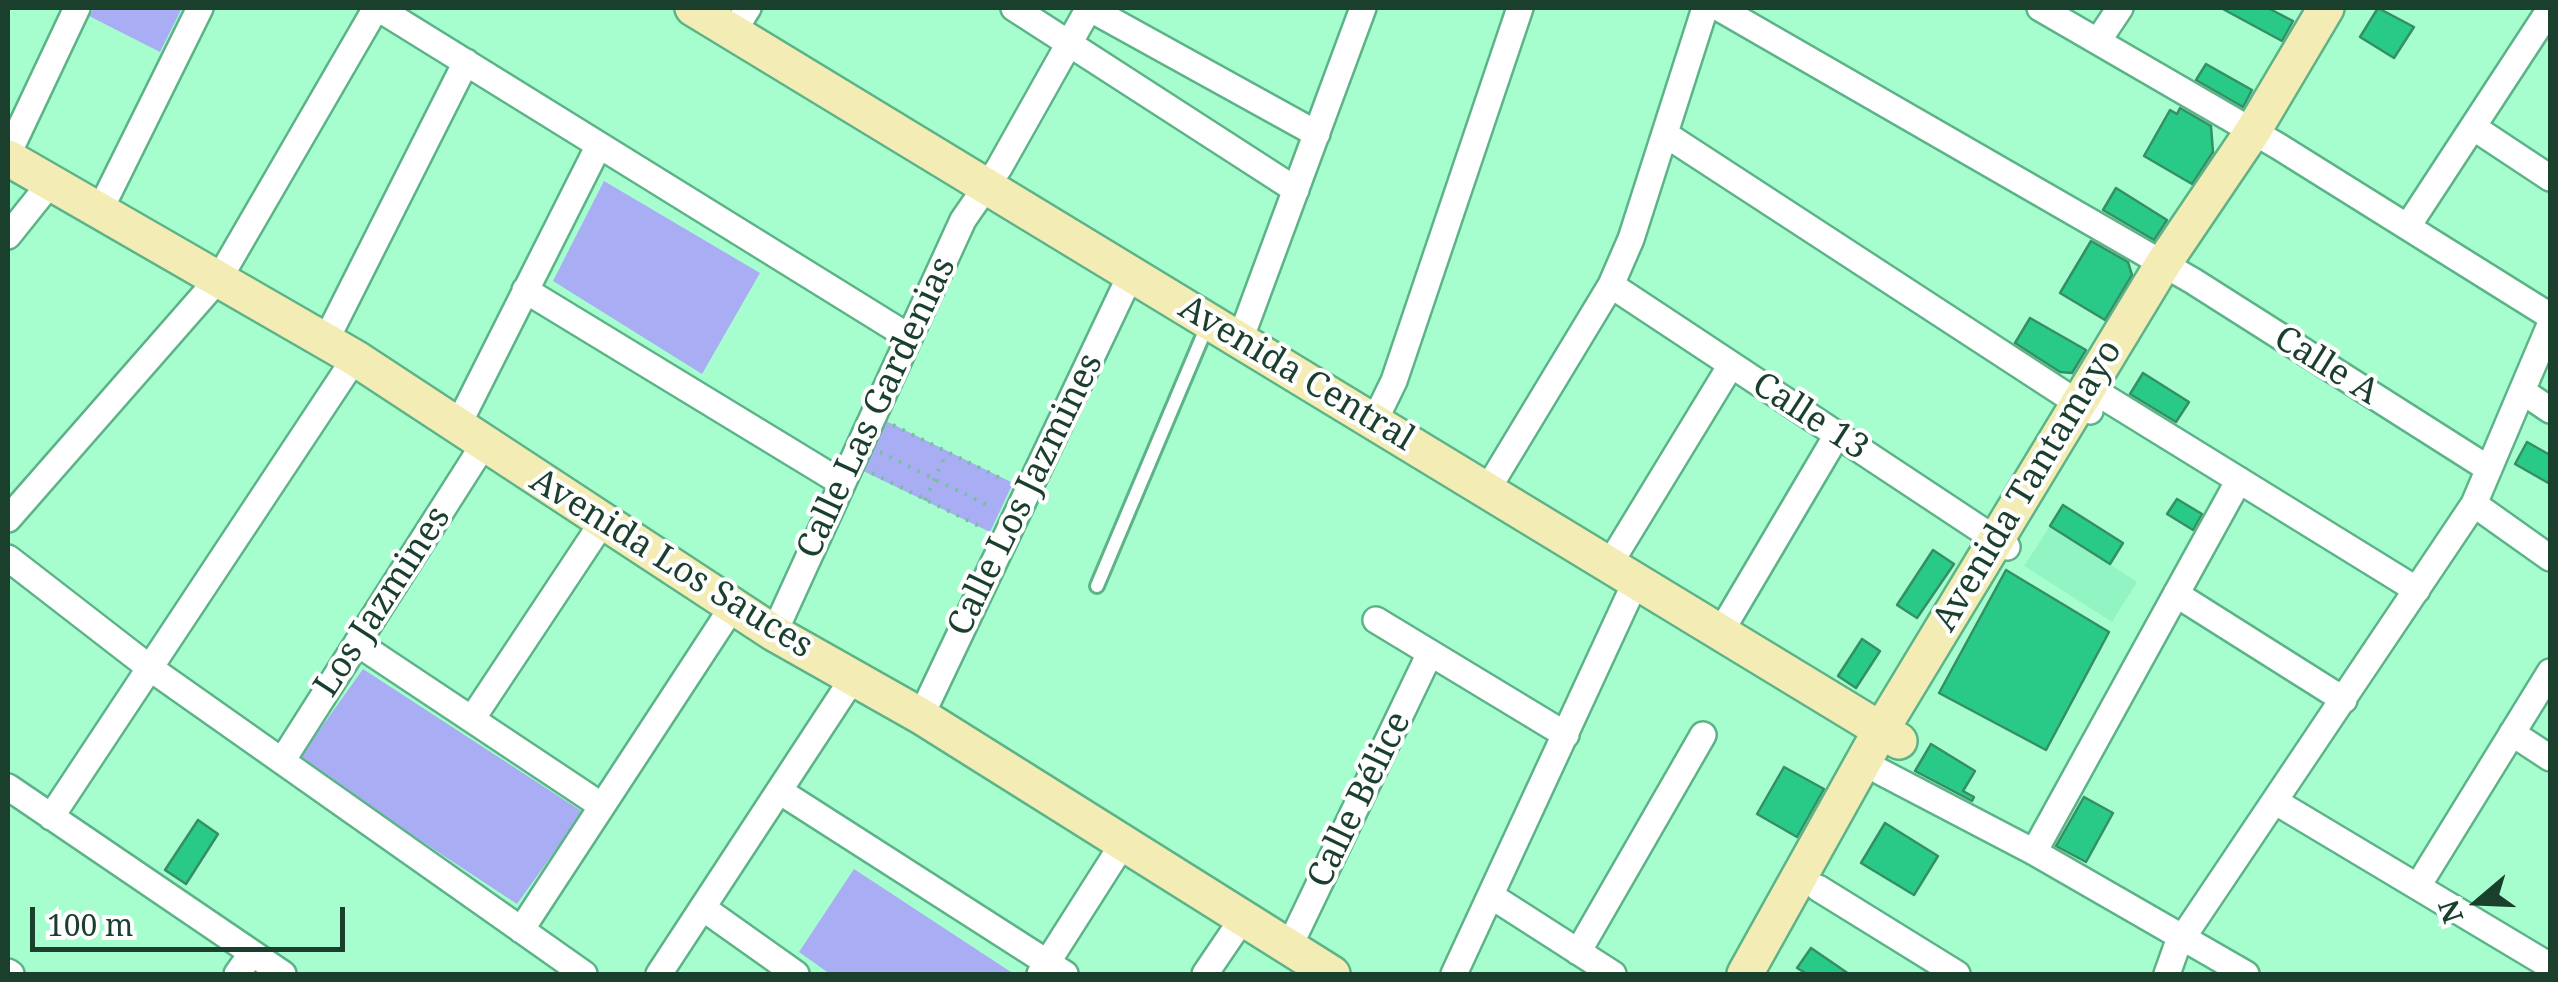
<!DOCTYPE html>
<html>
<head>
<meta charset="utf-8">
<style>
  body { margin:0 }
  #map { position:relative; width:2558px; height:982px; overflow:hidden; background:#a6fecf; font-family:"Noto Serif",serif }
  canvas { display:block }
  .frame { position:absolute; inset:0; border:10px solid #1a3f2d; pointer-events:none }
  .north { position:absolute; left:2428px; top:852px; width:100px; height:100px; -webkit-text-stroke:8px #fff; paint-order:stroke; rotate:251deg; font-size:28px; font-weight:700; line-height:40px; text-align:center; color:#1a3f2d }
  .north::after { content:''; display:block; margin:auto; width:35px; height:45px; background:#1a3f2d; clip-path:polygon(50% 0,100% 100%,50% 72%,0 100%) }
  .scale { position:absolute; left:30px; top:907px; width:315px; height:45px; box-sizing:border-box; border:5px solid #1a3f2d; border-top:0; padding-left:12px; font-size:30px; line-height:35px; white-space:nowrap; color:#1a3f2d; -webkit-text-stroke:8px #fff; paint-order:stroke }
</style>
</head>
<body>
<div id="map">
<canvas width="2558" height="982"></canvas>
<div class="frame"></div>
<div class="north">N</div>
<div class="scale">100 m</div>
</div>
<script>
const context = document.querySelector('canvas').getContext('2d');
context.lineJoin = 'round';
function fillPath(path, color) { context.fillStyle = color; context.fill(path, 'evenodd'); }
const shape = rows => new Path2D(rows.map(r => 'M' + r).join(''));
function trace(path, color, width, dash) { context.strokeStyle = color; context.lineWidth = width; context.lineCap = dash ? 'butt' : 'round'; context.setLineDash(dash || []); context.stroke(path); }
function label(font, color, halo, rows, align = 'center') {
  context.font = font + ' "Noto Serif",serif'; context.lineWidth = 8; context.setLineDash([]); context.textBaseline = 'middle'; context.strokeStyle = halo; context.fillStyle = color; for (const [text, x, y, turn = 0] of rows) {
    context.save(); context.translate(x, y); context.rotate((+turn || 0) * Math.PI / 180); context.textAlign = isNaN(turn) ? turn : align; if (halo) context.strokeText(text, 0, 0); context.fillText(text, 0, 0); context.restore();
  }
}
const built = shape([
  [2050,526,2137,582,2112,622,2024,566]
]);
const green = shape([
  [94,8,182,8,160,52,89,16],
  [604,181,760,273,702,374,553,281],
  [882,419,1013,483,990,532,859,469],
  [363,669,583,812,517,904,298,760],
  [854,869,1014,974,830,974,799,952]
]);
const building = shape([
  [2221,8,2268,8,2293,21,2282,41,2221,8],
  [2378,8,2414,27,2394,58,2360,37,2378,8],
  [2206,64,2252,90,2243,107,2196,80,2206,64],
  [2180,108,2211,126,2213,152,2192,184,2144,156,2170,110,2177,114,2180,108],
  [2116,188,2167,220,2154,240,2103,210,2116,188],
  [2091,241,2128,262,2132,275,2105,320,2060,293,2091,241],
  [2030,318,2086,350,2072,373,2060,372,2015,343,2030,318],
  [2143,373,2189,402,2176,422,2130,394,2143,373],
  [2527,442,2550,455,2550,484,2515,464,2527,442],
  [2177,499,2202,514,2193,530,2167,514,2177,499],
  [2063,505,2123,543,2110,564,2050,526,2063,505],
  [1933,550,1954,564,1917,618,1897,605,1933,550],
  [2006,570,2109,632,2046,750,1939,693,2006,570],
  [1862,639,1880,651,1856,688,1838,676,1862,639],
  [1931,744,1975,771,1963,791,1974,797,1972,801,1915,771,1931,744],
  [1784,767,1824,789,1797,837,1757,814,1784,767],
  [2084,797,2113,813,2086,862,2056,846,2084,797],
  [198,820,218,834,186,884,165,870,198,820],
  [1885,823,1938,856,1914,895,1861,863,1885,823],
  [1811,948,1849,974,1807,974,1797,968,1811,948]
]);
const path = shape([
  [893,425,1006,481],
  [880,452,993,508],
  [872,473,985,529],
  [925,500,946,454]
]);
const lane = shape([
  [1097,586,1207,326]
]);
const street = shape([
  [378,8,909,337],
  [1014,8,1296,190],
  [1089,8,1317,134],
  [1719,8,2193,281,2489,469],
  [2040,8,2278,146,2550,316],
  [733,32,748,8],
  [2098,41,2120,8],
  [2473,127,2550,178],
  [1665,134,2090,411],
  [8,154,77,8],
  [101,208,200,8],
  [2408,226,2550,9],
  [8,236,52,181],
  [1611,285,2007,547],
  [525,290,842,483],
  [326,340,466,62],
  [1240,340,1363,8],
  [2088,387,2417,590],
  [2522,391,2550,410],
  [1374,422,1394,381,1520,8],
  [457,427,598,147],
  [1487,490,1611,285,1631,239,1705,8],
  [2474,504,2550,558],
  [8,519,220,277,376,8],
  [8,558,150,668,584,974],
  [1609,565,1731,365],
  [2176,594,2344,700],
  [1376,620,1566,735],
  [774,633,963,220,999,168,1089,8],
  [1720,633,1837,435],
  [357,643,602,806],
  [921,716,1131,274],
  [472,719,602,523],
  [2512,733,2550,758],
  [282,761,484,444],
  [1881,772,2034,852,2246,974],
  [8,787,283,974],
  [781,792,1065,974],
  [2276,802,2550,966],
  [51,817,355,358],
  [2034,852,2239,480],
  [2418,886,2550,672],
  [1818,888,1957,974],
  [1493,897,1613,974],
  [703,908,796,974],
  [521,930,733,606],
  [1289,947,1430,653],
  [1578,952,1703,735],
  [8,972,11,974],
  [237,974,252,953],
  [659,974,853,678],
  [1040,974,1124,842],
  [1205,974,1243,918],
  [1454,974,1636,581],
  [2167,974,2177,946,2474,504,2550,325]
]);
const secondary = shape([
  [693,8,1899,741],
  [8,158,355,358,774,633,921,716,1332,974],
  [1745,974,1881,730,2163,264,2253,131,2326,8]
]);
const streetNames = [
  ["Calle A",2326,366,32],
  ["Avenida Central",1296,374,31],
  ["Calle Las Gardenias",877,408,-65],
  ["Calle 13",1810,417,33],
  ["Avenida Tantamayo",2028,486,-59],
  ["Calle Los Jazmines",1026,495,-64],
  ["Avenida Los Sauces",671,564,32],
  ["Los Jazmines",383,602,-57],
  ["Calle Bélice",1360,800,-64]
];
fillPath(built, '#92f4c2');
fillPath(green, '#a9aef4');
fillPath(building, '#29c988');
trace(building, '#358f65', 2.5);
trace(lane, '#5cb388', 18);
trace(street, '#5cb388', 30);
trace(secondary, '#5cb388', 40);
trace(path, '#77bf99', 4, [2.5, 8]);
trace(lane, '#fff', 12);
trace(street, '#fff', 25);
trace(secondary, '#f4ecb5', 35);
label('35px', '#1a3f2d', '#fff', streetNames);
</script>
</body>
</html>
